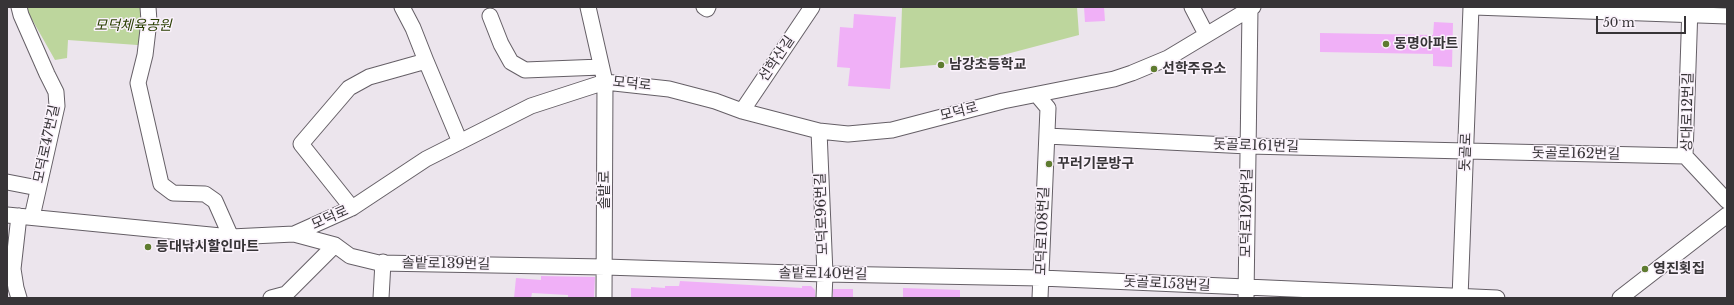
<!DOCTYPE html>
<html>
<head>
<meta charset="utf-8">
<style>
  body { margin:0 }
  #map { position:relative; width:1734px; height:305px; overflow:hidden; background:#ece5ed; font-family:"Libre Baskerville",serif }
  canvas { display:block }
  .frame { position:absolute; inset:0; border:8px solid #373437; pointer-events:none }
  .scale { position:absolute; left:1596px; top:16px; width:90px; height:18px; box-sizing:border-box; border:2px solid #373437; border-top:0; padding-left:5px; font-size:12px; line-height:14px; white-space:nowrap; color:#373437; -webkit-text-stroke:3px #faf2fb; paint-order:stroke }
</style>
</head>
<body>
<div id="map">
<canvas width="1734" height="305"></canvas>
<div class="frame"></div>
<div class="scale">50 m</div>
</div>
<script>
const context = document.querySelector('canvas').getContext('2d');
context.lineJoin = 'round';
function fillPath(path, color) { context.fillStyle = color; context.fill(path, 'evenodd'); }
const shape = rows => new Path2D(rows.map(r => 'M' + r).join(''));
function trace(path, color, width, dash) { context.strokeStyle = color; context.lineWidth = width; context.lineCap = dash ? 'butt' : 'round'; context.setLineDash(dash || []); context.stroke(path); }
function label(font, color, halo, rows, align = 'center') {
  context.font = font + ' "Libre Baskerville","Noto Sans KR",serif'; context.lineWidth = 3; context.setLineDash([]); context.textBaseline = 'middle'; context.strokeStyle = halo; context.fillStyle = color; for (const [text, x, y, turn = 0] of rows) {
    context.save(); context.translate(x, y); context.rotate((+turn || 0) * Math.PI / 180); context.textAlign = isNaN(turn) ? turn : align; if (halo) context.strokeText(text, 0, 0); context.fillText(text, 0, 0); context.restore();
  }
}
const green = shape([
  [25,7,152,7,151,46,68,40,67,58,55,60],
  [902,7,1077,7,1079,35,980,61,900,68]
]);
const building = shape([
  [1084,7,1104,7,1105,21,1085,22],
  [854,14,896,17,890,89,848,86,850,68,837,67,840,27,853,28],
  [1434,22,1453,23,1452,67,1433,66,1433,54,1320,52,1320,33,1433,35],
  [541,276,595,277,594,298,568,298,568,295,532,293,531,298,514,298,516,278,541,280],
  [680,281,802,288,802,286,811,286,815,290,815,298,631,298,631,288,651,289,651,287,665,288,665,286,679,286],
  [903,288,960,290,960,298,903,298],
  [833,289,853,289,853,298,833,298]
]);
const minor = shape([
  [19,7,21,15,47,74,56,92,57,106,32,217],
  [148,7,149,21,145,55,138,83,161,184,173,193,205,194,215,201,231,237],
  [588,7,605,82,604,298],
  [704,7,707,9,708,7],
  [1192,7,1206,34],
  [1474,7,1727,16],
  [1690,7,1685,156,1727,201],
  [490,16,501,44,511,62,525,70,601,67],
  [426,61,460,142],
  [1037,95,1048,108,1040,298],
  [742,111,812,7],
  [819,131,825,274,824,298],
  [1047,136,1248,146,1685,156],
  [7,182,38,188],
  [352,208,301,144,349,88,369,77,426,61,413,28,402,7],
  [7,215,231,237,294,234,352,208,426,159,531,106,605,82,669,89,715,101,742,111,819,131,848,134,892,130,1003,101,1114,79,1132,73,1168,58,1253,7],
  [19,216,13,269,16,288,19,298],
  [294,234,335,245,350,256,379,263,605,267,825,274,1041,278,1497,298],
  [271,298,286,294,335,245],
  [381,298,383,262],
  [1246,298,1250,9],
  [1460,298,1471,7],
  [1620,298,1727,215]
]);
const markers = [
  [1386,44,4,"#5e7b30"],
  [941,65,4,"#5e7b30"],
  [1154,69,4,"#5e7b30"],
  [1049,164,4,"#5e7b30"],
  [148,247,4,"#5e7b30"],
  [1645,269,4,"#5e7b30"]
];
const parkNames = [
  ["모덕체육공원",133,26]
];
const poiNames = [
  ["동명아파트",1394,44],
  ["남강초등학교",949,65],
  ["선학주유소",1162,69],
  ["꾸러기문방구",1057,164],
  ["등대낚시할인마트",156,247],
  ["영진횟집",1653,269]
];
const streetNames = [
  ["선학산길",777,59,-56],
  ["모덕로",632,84,6],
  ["모덕로",959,112,-14],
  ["상대로12번길",1688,112,-89],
  ["모덕로47번길",47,144,-78],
  ["돗골로161번길",1256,146,2],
  ["돗골로",1466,152,-88],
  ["돗골로162번길",1576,154,1],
  ["솔밭로",605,190,-90],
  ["모덕로120번길",1247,213,-89],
  ["모덕로96번길",822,214,-92],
  ["모덕로",330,218,-24],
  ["모덕로108번길",1043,231,-88],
  ["솔밭로139번길",446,264,1],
  ["솔밭로140번길",823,274,1],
  ["돗골로153번길",1167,284,3]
];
fillPath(green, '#bdd69d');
fillPath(building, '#f0b0f7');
trace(minor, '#655f66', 17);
trace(minor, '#fff', 15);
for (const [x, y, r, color] of markers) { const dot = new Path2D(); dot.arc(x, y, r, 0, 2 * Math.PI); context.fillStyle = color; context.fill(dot); trace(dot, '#faf2fb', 1.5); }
label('italic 14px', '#293e00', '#faf2fb', parkNames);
label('bold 14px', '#373437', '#faf2fb', poiNames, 'left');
label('14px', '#373437', '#faf2fb', streetNames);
</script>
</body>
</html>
